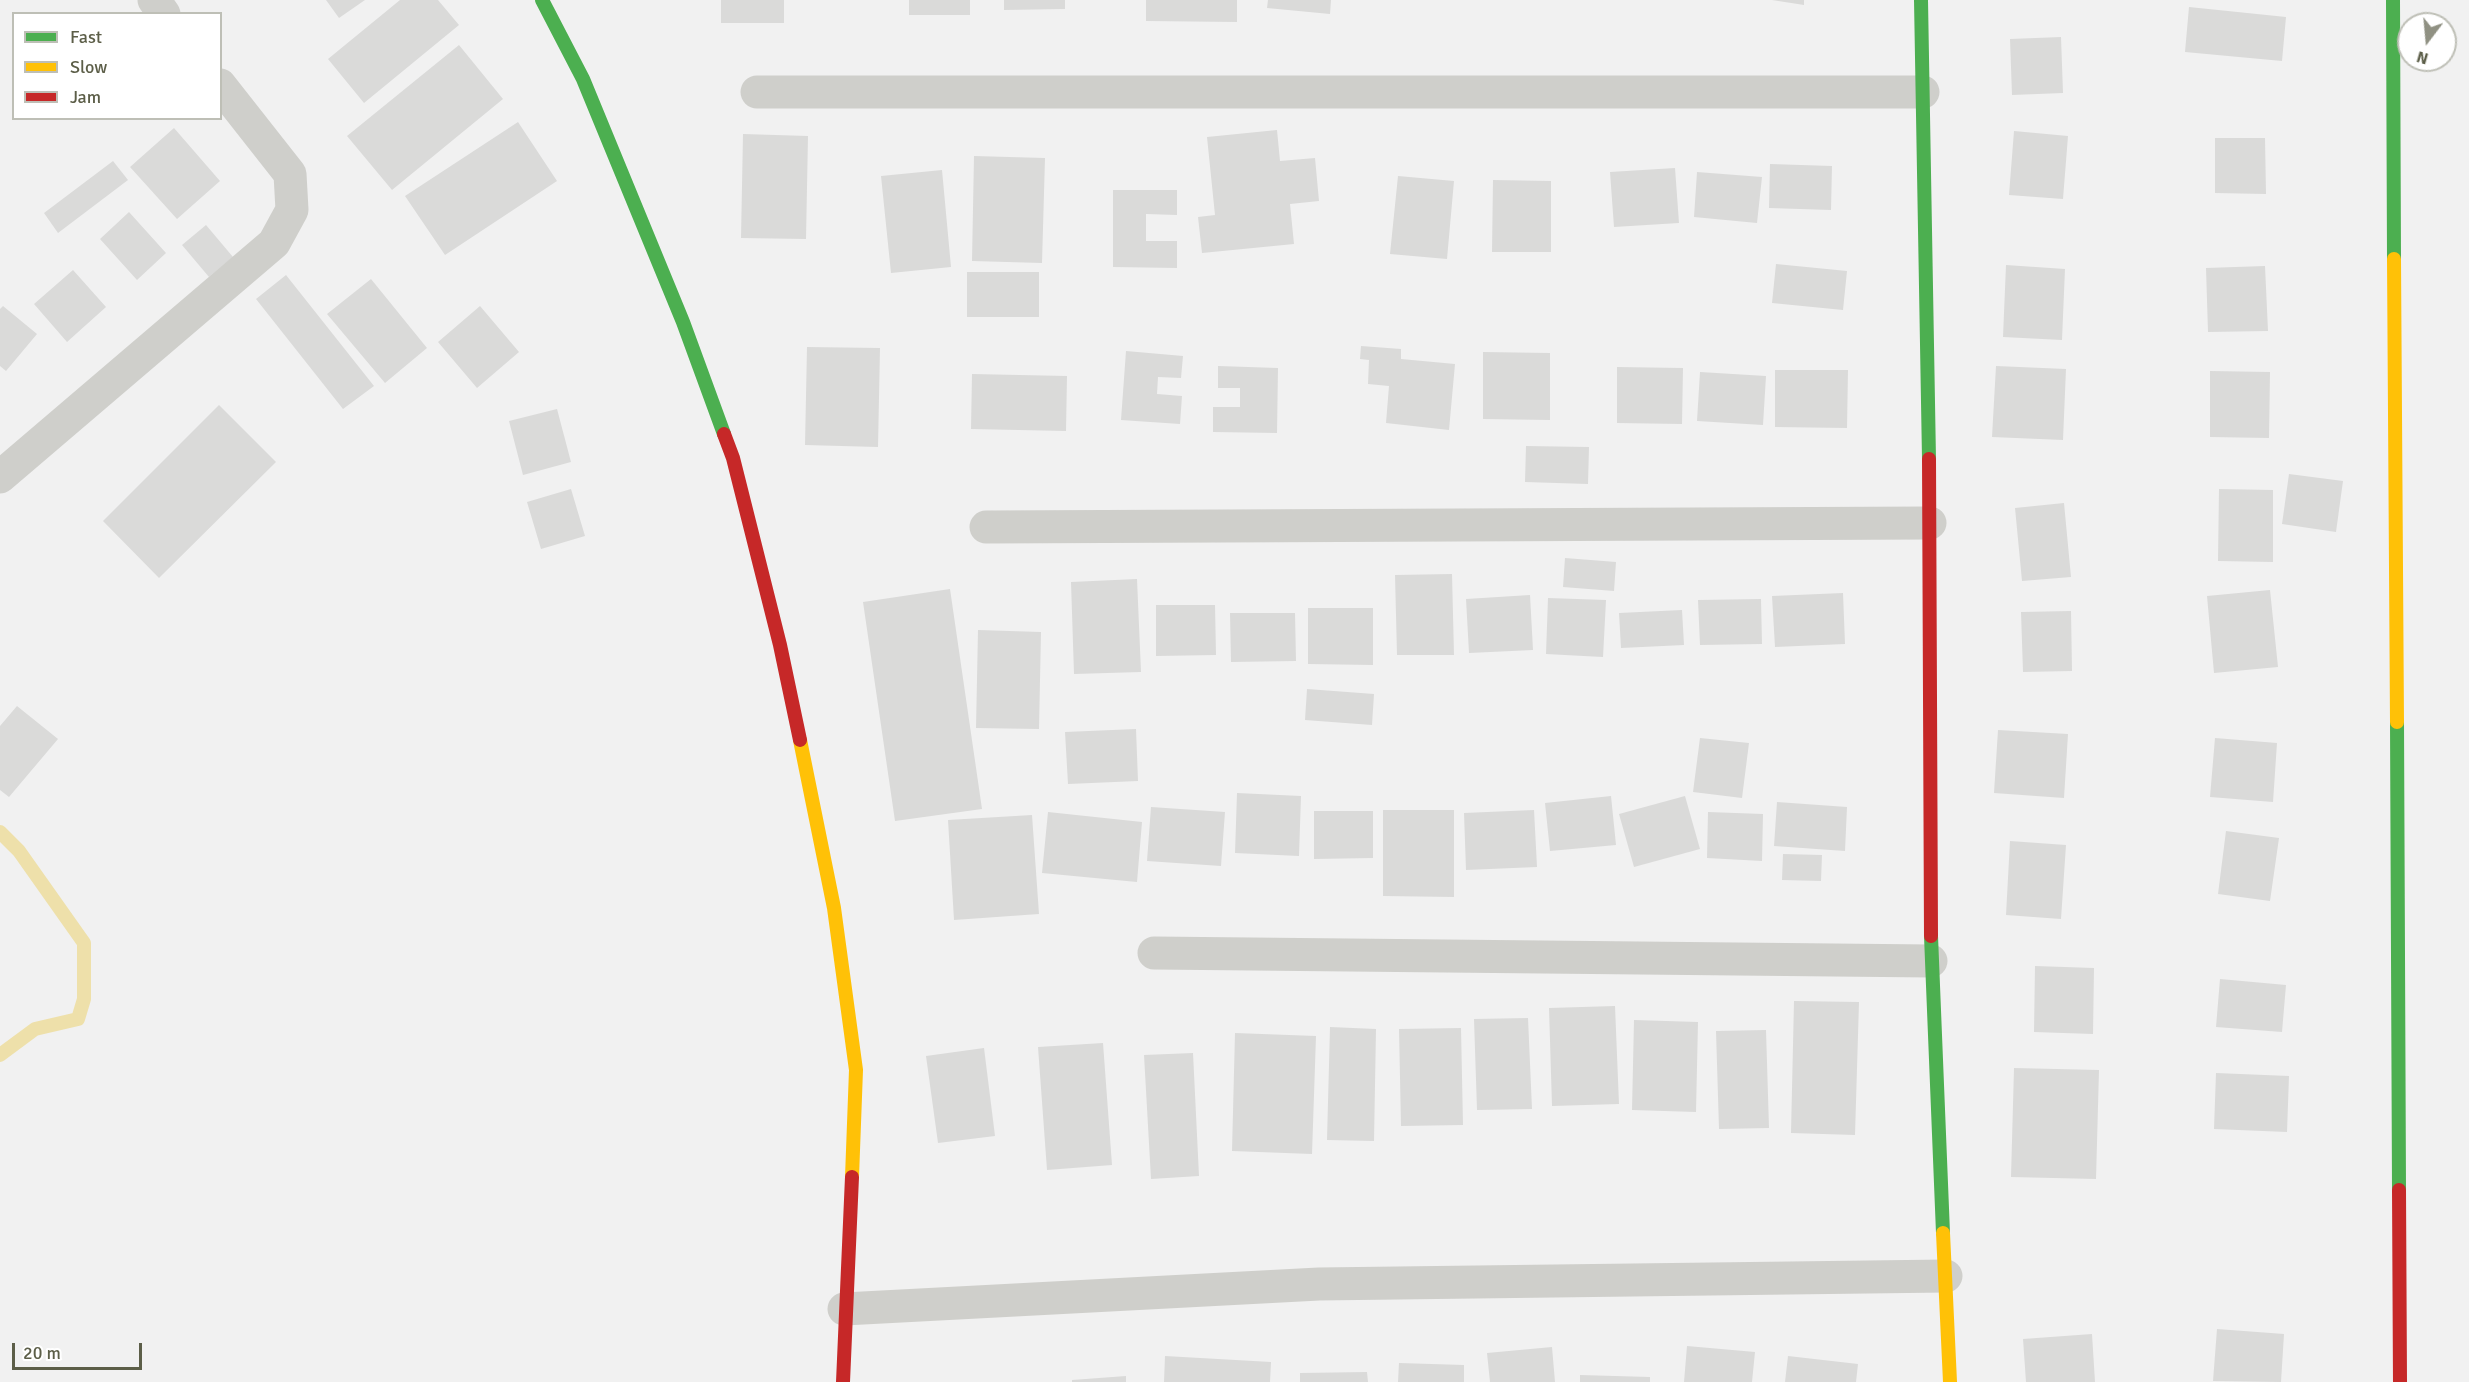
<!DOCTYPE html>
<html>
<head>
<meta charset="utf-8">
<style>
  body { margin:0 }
  #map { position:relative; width:2469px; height:1382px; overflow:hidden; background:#f1f1f1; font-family:Signika,sans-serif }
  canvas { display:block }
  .legend { position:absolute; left:12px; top:12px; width:210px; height:108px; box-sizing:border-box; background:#fff; border:2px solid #bebfb6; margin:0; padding:8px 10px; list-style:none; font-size:18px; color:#5c5e48 }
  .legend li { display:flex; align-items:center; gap:12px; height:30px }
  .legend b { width:30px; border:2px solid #bebfb6 }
  .north { position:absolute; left:2397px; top:12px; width:60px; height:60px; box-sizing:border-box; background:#fff; border:2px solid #bebfb6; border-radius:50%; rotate:196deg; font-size:16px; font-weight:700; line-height:24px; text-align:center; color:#5c5e48 }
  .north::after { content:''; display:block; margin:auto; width:21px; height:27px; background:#909183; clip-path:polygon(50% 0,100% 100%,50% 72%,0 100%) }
  .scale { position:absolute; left:12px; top:1343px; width:130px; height:27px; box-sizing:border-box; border:3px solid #5c5e48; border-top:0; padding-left:8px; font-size:18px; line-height:21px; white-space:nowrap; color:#5c5e48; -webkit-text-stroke:4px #fff; paint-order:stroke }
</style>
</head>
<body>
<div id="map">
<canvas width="2469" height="1382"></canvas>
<ul class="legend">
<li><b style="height:8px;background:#4caf50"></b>Fast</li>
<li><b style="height:8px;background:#ffc107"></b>Slow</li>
<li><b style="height:8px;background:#c62828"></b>Jam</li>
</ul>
<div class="north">N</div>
<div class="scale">20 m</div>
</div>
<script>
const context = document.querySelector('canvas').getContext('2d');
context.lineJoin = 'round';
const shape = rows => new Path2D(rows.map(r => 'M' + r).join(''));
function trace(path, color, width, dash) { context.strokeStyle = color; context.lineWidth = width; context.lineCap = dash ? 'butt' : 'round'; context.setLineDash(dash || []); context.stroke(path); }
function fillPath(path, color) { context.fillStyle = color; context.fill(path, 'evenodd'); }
const stream = shape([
  [0,832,19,851,84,943,84,999,78,1019,35,1029,0,1055]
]);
const building = shape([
  [326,0,365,0,339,18],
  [400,0,438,0,459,25,364,103,328,59],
  [721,0,784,0,784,23,721,23],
  [909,0,970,0,970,15,909,15],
  [1004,0,1065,0,1065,9,1004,10],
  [1146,0,1237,0,1237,22,1146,21],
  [1268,0,1331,0,1330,14,1267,8],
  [1772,0,1804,0,1804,5],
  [2189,7,2286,17,2282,61,2185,52],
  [2061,37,2063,93,2012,95,2010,39],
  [459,45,503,99,392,190,347,136],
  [518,122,557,181,445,255,405,196],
  [174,128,220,181,177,219,130,167],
  [1277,130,1280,161,1315,158,1319,201,1290,204,1294,244,1202,253,1198,217,1215,215,1207,137],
  [2014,131,2068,136,2063,199,2009,195],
  [743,134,808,136,806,239,741,238],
  [2215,138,2265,138,2266,194,2215,193],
  [974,156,1045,158,1042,263,972,261],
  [113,161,128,180,58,233,44,213],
  [1770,164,1832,166,1831,210,1769,208],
  [1675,168,1679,223,1614,227,1610,172],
  [942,170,951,267,891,273,881,176],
  [1697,172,1762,177,1757,223,1694,217],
  [1398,176,1454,181,1447,259,1390,254],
  [1493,180,1551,181,1551,252,1492,252],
  [1113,190,1177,190,1177,215,1146,214,1146,241,1177,241,1177,268,1113,267],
  [129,212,166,253,137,280,100,239],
  [206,225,233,257,209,277,182,245],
  [1776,264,1847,271,1843,310,1772,303],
  [2006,265,2065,269,2062,340,2003,337],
  [2265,266,2268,331,2208,332,2206,268],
  [73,270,106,307,67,342,34,304],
  [967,272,1039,272,1039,317,967,317],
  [286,275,374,386,343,409,256,299],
  [371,279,427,348,385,383,327,314],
  [3,306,37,334,6,371,0,366,0,309],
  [480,306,519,352,477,388,438,342],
  [1361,346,1401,349,1401,359,1455,364,1449,430,1386,423,1389,386,1368,384,1369,360,1360,359],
  [807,347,880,348,878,447,805,445],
  [1126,351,1183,356,1181,378,1158,377,1157,394,1182,396,1180,424,1121,420],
  [1483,352,1550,353,1550,420,1483,419],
  [1218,366,1278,368,1277,433,1213,432,1213,407,1240,407,1240,388,1218,388],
  [1996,366,2066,369,2063,440,1992,437],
  [1617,367,1683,368,1682,424,1617,423],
  [1775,370,1848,370,1847,428,1775,427],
  [2210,371,2270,372,2269,438,2210,437],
  [1700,372,1766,376,1763,425,1697,421],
  [972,374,1067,376,1066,431,971,429],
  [219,405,276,462,159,578,103,521],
  [557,409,571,462,523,475,509,421],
  [1526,446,1589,447,1588,484,1525,482],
  [2289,474,2343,481,2336,532,2282,524],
  [571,489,585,536,541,549,527,502],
  [2219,489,2273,490,2273,562,2218,561],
  [2064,503,2071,577,2022,581,2015,508],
  [1565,558,1616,562,1614,591,1563,587],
  [1452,574,1454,655,1397,655,1395,575],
  [1137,579,1141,672,1074,674,1071,582],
  [950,589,982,809,895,821,863,602],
  [2270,590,2278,667,2214,673,2207,596],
  [1843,593,1845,644,1775,647,1772,596],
  [1530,595,1533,650,1469,653,1466,599],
  [1548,598,1606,600,1603,657,1546,654],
  [1761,599,1762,644,1700,645,1698,600],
  [1156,605,1215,605,1216,655,1156,656],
  [1308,608,1373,608,1373,665,1308,664],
  [1682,610,1684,645,1621,648,1619,613],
  [2071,611,2072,671,2023,672,2021,612],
  [1230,613,1295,613,1296,661,1231,662],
  [978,630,1041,632,1039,729,976,728],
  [1307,689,1374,694,1372,725,1305,720],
  [17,706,58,739,9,797,0,790,0,726],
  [1136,729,1138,781,1068,784,1065,732],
  [1998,730,2068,734,2064,798,1994,793],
  [1700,738,1749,743,1742,798,1693,792],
  [2215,738,2277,743,2273,802,2210,797],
  [1237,793,1301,796,1299,856,1235,853],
  [1611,796,1616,845,1550,851,1545,803],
  [1685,796,1700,849,1634,867,1619,814],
  [1777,802,1847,807,1845,851,1774,846],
  [1151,807,1225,812,1221,866,1147,861],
  [1383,810,1454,810,1454,897,1383,896],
  [1534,810,1537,867,1466,870,1464,813],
  [1314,811,1373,811,1373,858,1314,859],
  [1048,812,1142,822,1137,882,1042,873],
  [1708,812,1763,814,1762,861,1707,858],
  [1032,815,1039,914,954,920,948,820],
  [2226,831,2279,838,2270,901,2218,894],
  [2010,841,2066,845,2061,919,2006,915],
  [1783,854,1822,855,1821,881,1782,880],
  [2035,966,2094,968,2093,1034,2034,1032],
  [2220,979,2286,985,2282,1032,2216,1027],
  [1794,1001,1859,1002,1855,1135,1791,1133],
  [1615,1006,1619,1104,1552,1106,1549,1008],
  [1528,1018,1532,1109,1477,1110,1474,1019],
  [1634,1020,1698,1022,1696,1112,1632,1110],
  [1330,1027,1376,1029,1374,1141,1327,1140],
  [1461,1028,1463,1125,1401,1126,1399,1029],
  [1766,1030,1769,1128,1719,1129,1716,1031],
  [1235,1033,1316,1036,1312,1154,1232,1151],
  [1103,1043,1112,1165,1047,1170,1038,1047],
  [984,1048,995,1136,938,1143,926,1056],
  [1193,1053,1199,1176,1151,1179,1144,1055],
  [2014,1068,2099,1070,2096,1179,2011,1177],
  [2216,1073,2289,1076,2287,1132,2214,1129],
  [2217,1329,2284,1334,2281,1382,2213,1381],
  [2092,1334,2095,1382,2026,1382,2023,1339],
  [1687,1346,1755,1352,1752,1382,1684,1382],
  [1552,1347,1555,1382,1490,1382,1487,1353],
  [1165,1356,1271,1362,1270,1382,1164,1382],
  [1788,1356,1858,1364,1856,1382,1785,1382],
  [1399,1363,1464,1365,1464,1382,1398,1382],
  [1367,1372,1368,1382,1300,1382,1300,1373],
  [1580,1375,1650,1377,1650,1382,1580,1382],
  [1126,1376,1126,1382,1072,1382,1072,1380]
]);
const street = shape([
  [154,0,164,14],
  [757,92,1923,92],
  [0,477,274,243,292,210,290,174,220,85],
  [986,527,1930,523],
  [1154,953,1931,961],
  [844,1309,1319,1284,1946,1276]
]);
const fast = shape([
  [542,0,583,79,683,322,724,434],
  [1921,0,1929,459],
  [2393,0,2394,259],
  [2397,722,2399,1190],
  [1931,936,1943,1233]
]);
const slow = shape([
  [2394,259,2397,722],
  [800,740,834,908,856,1070,852,1177],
  [1943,1233,1950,1382]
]);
const jam = shape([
  [724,434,733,458,780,645,800,740],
  [1929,459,1931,936],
  [2399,1190,2400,1382],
  [843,1382,852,1177]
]);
trace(stream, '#eee0aa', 14);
fillPath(building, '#dadad9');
trace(street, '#cfcfcb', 33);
trace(fast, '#4caf50', 14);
trace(slow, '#ffc107', 14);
trace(jam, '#c62828', 14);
</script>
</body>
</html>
